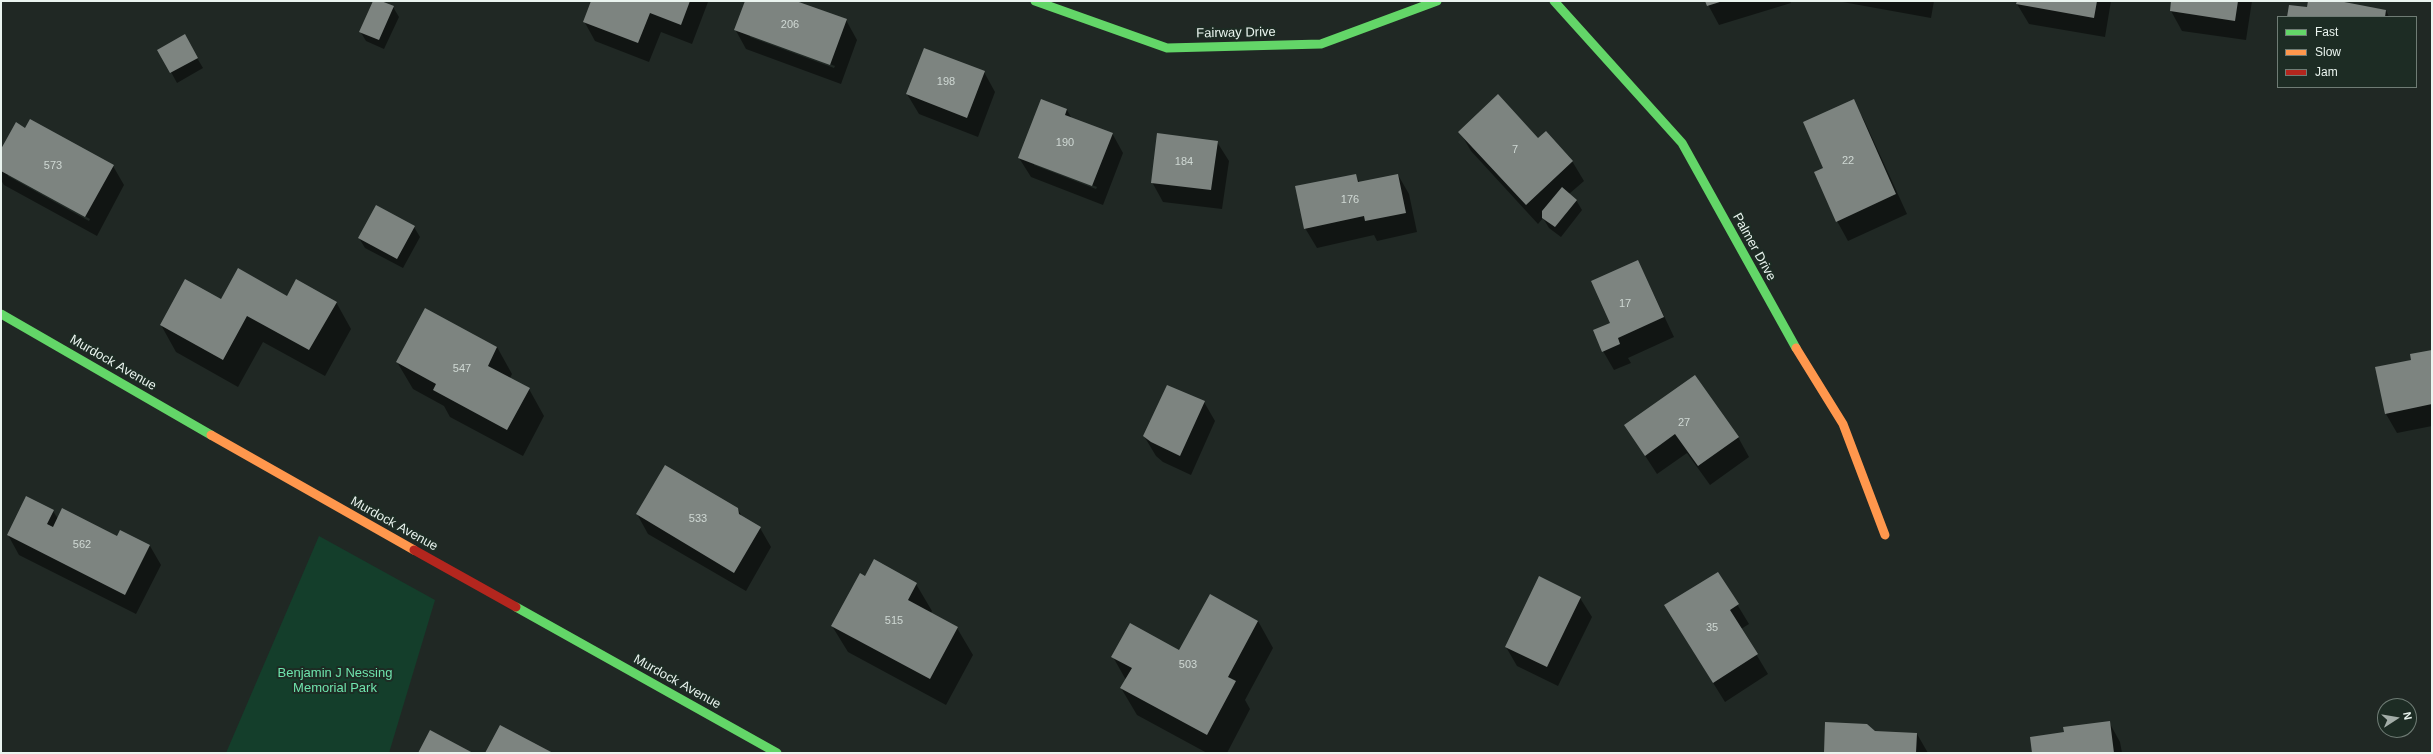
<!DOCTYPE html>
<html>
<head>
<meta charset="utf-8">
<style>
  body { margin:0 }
  #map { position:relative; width:2433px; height:754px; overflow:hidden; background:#202824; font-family:Arial,sans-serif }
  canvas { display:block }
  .frame { position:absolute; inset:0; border:2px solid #eaf4ef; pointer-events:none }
  .legend { position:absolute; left:2277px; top:16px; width:140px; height:72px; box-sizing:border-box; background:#1d2c24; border:1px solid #6f7c75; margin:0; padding:5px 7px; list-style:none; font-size:12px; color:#eaf4ef }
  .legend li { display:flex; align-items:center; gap:8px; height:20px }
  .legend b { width:20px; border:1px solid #6f7c75 }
  .north { position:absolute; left:2377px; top:698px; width:40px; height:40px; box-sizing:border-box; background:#1d2c24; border:1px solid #6f7c75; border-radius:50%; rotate:78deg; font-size:11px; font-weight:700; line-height:16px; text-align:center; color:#eaf4ef }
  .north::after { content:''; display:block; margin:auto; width:14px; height:18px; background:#a3ada8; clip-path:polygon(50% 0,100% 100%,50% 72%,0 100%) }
</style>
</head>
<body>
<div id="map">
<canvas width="2433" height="754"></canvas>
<div class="frame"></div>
<ul class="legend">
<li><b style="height:5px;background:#63d668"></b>Fast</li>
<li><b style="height:5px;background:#ff974d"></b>Slow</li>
<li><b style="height:5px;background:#b3261e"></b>Jam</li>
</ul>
<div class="north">N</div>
</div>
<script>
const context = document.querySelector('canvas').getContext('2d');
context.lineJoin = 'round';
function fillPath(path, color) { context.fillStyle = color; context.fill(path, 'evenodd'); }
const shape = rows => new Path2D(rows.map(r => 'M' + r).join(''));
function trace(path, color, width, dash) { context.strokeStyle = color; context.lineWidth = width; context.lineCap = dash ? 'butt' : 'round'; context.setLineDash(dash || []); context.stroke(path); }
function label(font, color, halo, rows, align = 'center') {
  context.font = font + ' Arial,sans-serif'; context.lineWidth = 4; context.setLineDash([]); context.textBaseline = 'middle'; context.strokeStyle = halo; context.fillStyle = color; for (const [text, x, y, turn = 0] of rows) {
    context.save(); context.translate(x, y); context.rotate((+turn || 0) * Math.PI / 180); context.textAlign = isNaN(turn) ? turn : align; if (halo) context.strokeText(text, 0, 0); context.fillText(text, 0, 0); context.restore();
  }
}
const green = shape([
  [319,536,435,600,389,753,226,753]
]);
const shadow = shape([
  [374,1,393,7,399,17,384,49,366,41,360,31],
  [592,1,707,1,708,2,692,44,661,32,649,62,595,41,584,21],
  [746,1,794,1,846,20,857,40,841,84,746,49,735,29],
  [750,34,835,66,834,68,750,37],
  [1706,1,1790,1,1791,3,1719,25],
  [1837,1,1934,1,1931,18],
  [2018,1,2111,1,2105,37,2029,24,2017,4],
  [2172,1,2252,1,2246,40,2182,31,2171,11],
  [2309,1,2341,1,2343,4,2386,10,2389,17,2288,17,2308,9],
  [184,36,203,68,177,83,159,50],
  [984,72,995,92,978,137,919,114,907,94],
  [1041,100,1067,110,1072,119,1112,133,1123,153,1103,205,1031,177,1019,158],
  [1034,163,1097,187,1096,189,1034,165],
  [1853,100,1864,120,1907,214,1848,241,1837,221,1824,168],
  [26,129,113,166,124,185,97,236,4,185,1,180,1,151],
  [8,174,90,219,89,221,8,176],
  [1460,132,1538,139,1572,161,1584,181,1569,194,1576,200,1582,210,1561,237,1549,228,1543,218,1538,224,1471,151],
  [1217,142,1229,161,1222,209,1163,202,1152,182],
  [1355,175,1360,183,1398,175,1409,194,1417,232,1377,241,1374,235,1317,248,1305,228],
  [414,227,420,237,403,268,365,248,359,238],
  [1638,261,1674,337,1628,358,1631,363,1614,370,1603,351,1611,323],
  [287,297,336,302,351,329,325,376,263,342,238,387,176,352,161,325,222,300],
  [497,347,512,374,510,378,529,389,544,416,523,456,450,417,444,406,413,389,397,362],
  [2432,351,2432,426,2397,433,2386,414,2412,361],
  [1204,402,1215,421,1191,475,1163,462,1156,456,1144,436],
  [1625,425,1738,437,1749,457,1710,485,1687,453,1657,474],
  [26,498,53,511,58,519,150,546,161,565,136,614,19,555,8,535],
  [738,509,742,517,760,528,771,547,746,591,648,534,637,514],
  [1718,573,1749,624,1741,629,1768,674,1725,702,1677,625],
  [865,578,916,584,932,611,931,613,957,628,973,655,946,705,848,652,832,626],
  [1580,598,1592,617,1558,686,1517,666,1506,647],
  [1258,621,1273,648,1245,700,1250,709,1227,753,1207,753,1137,715,1121,688,1126,680,1113,657,1179,652],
  [2109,722,2120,742,2122,753,2033,753,2065,733],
  [1875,732,1917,734,1928,753,1825,753]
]);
const building = shape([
  [373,1,381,1,394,6,379,40,359,32],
  [591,1,690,1,681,25,650,13,638,43,583,22],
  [745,1,796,1,847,19,830,65,734,30],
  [1705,1,1723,1,1707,6],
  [2017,1,2097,1,2094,18,2016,4],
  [2171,1,2238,1,2235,21,2170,11],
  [2308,1,2339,1,2386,10,2385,17,2287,17,2289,5,2307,7],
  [185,34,198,58,170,73,157,50],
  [924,48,985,71,967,118,906,94],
  [1498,94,1538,138,1546,131,1573,161,1526,205,1458,132],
  [1041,99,1067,109,1065,115,1113,133,1092,186,1018,158],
  [1854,99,1896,194,1836,222,1814,172,1823,168,1803,122],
  [30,119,114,165,85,217,1,171,1,149,16,122,25,128],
  [1157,133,1218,141,1211,190,1151,183],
  [1356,174,1358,182,1398,174,1406,213,1365,221,1364,216,1304,229,1295,186],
  [1562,187,1577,200,1555,227,1542,218,1542,211],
  [376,205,415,226,397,259,358,238],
  [1638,260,1664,317,1618,338,1620,344,1602,352,1593,330,1610,323,1591,281],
  [238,268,287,296,296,279,337,302,309,350,247,316,223,360,160,325,185,279,221,299],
  [425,308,497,347,488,366,530,388,507,430,433,390,436,384,396,362],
  [2432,350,2432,404,2385,414,2375,367,2411,360,2410,354],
  [1695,375,1739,437,1698,466,1675,434,1645,456,1624,425],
  [1167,385,1205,401,1180,456,1151,442,1143,436],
  [665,465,738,508,739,514,761,527,734,573,636,514],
  [26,496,54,510,47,524,53,527,62,508,117,536,120,530,150,545,125,595,7,535],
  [874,559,917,583,908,600,958,627,930,679,831,626,860,573,865,576],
  [1718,572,1739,604,1730,610,1758,654,1713,683,1664,605],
  [1539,576,1581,597,1547,667,1505,647],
  [1210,594,1258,621,1228,677,1236,681,1207,735,1120,688,1132,668,1111,657,1130,623,1179,650],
  [2110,721,2114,753,2032,753,2030,737,2064,732,2063,727],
  [1825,722,1867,724,1875,731,1917,733,1916,753,1824,753],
  [500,725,553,753,485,753],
  [430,730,473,753,418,753]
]);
const fast = shape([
  [1035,1,1167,48,1321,44,1437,1],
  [1554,1,1682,143,1796,348],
  [1,314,211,435],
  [516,607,777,753]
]);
const slow = shape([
  [1796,348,1843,424,1885,535],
  [211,435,414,550]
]);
const jam = shape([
  [414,550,516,607]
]);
const numberNames = [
  ["206",790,25],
  ["198",946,82],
  ["190",1065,143],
  ["7",1515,150],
  ["22",1848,161],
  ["184",1184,162],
  ["573",53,166],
  ["176",1350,200],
  ["17",1625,304],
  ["547",462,369],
  ["27",1684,423],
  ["533",698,519],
  ["562",82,545],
  ["515",894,621],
  ["35",1712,628],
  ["503",1188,665]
];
const streetNames = [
  ["Fairway Drive",1236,33,-1],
  ["Palmer Drive",1754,247,61],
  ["Murdock Avenue",113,363,30],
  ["Murdock Avenue",394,524,29],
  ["Murdock Avenue",677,682,29]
];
const parkNames = [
  ["Benjamin J Nessing",335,673],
  ["Memorial Park",335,688]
];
fillPath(green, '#143e2b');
fillPath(shadow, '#0007');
fillPath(building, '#7d8480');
trace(fast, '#63d668', 9);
trace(slow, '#ff974d', 9);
trace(jam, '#b3261e', 9);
label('11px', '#cfd8d3', null, numberNames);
label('13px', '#eaf4ef', '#1d2c24', streetNames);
label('13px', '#6fe4ad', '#1d2c24', parkNames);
</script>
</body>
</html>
